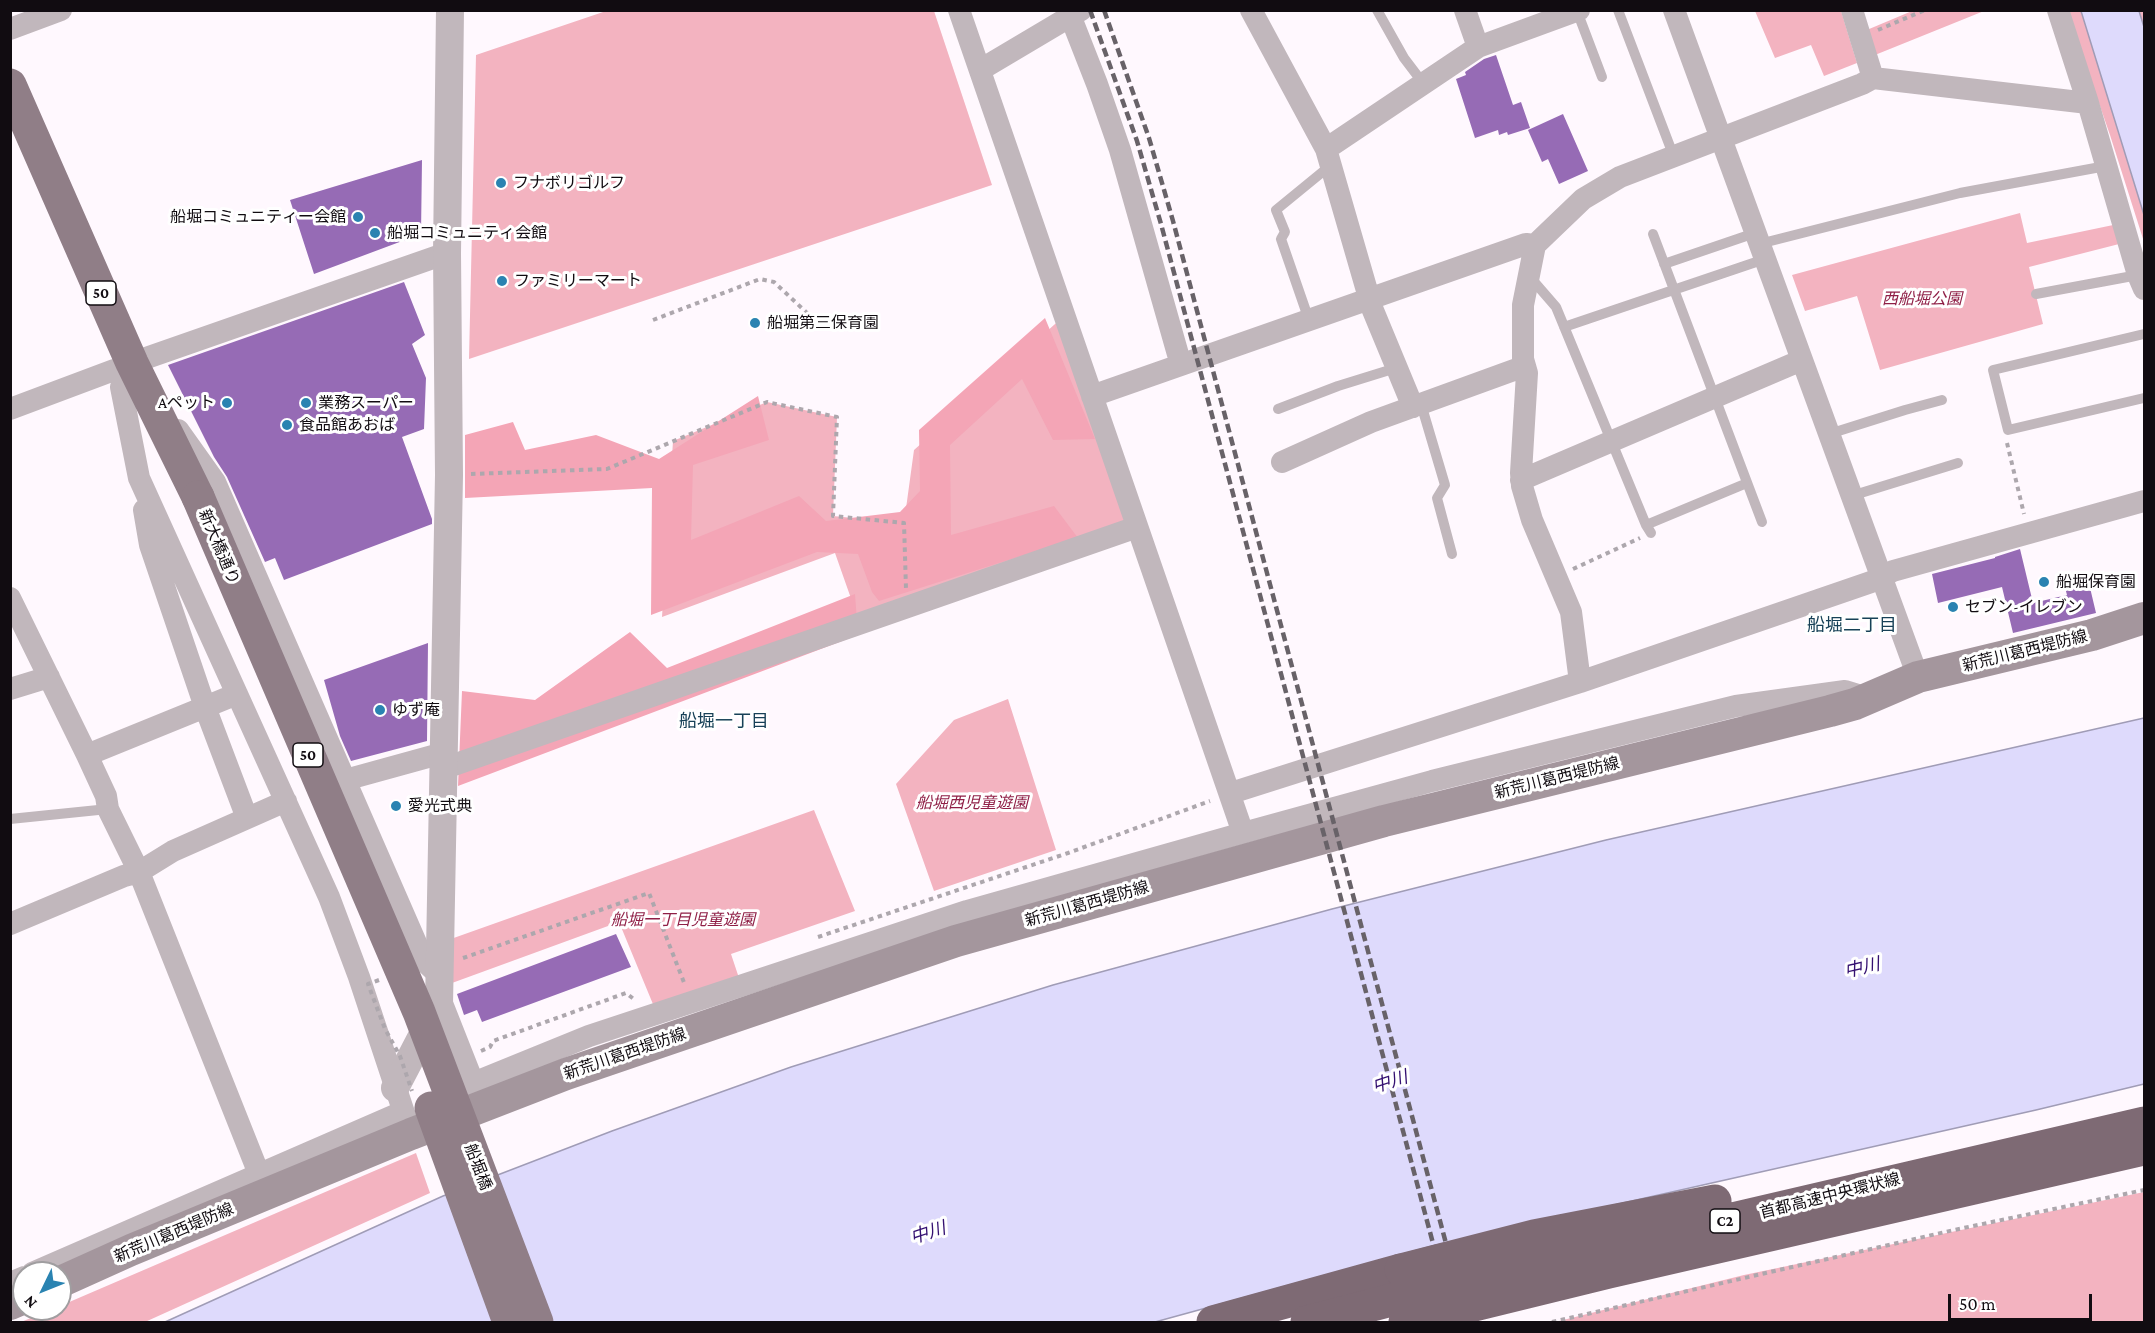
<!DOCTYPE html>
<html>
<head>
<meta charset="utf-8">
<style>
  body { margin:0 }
  #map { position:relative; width:2155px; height:1333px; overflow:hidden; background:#fff8fe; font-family:"Crimson Pro",serif }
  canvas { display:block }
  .frame { position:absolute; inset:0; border:12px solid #110c11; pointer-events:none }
  .north { position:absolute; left:12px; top:1261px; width:60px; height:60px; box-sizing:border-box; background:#fff; border:2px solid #a09ea0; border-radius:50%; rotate:227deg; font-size:16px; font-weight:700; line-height:24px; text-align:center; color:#110c11 }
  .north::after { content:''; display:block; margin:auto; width:21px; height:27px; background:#2a83b1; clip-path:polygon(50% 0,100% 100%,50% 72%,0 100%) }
  .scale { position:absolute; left:1948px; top:1294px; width:144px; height:27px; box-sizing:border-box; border:3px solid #110c11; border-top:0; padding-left:8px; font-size:18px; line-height:21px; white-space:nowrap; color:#110c11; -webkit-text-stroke:4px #fff; paint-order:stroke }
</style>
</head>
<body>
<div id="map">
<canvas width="2155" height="1333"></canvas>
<div class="frame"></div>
<div class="north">N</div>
<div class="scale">50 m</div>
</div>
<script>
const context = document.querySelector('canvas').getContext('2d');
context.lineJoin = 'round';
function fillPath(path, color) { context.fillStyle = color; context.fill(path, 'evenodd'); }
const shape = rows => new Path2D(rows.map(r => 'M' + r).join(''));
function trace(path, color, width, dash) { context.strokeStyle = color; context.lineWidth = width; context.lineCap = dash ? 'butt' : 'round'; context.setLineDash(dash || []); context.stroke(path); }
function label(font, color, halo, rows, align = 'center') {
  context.font = font + ' "Crimson Pro","Noto Sans JP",serif'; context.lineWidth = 6; context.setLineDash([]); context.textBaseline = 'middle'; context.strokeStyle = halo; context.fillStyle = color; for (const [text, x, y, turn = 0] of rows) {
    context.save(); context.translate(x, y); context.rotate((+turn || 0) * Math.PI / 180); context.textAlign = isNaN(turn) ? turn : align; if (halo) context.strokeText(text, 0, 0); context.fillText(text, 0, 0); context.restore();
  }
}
const green = shape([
  [609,10,934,11,992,185,469,359,476,55],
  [1755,11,1841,11,1857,63,1824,76,1811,45,1775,58],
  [1912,11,1984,11,1870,57,1862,32],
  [2067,11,2144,11,2144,242,2110,135],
  [2020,213,2027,243,2118,224,2123,243,2029,267,2043,324,1880,370,1857,296,1805,311,1792,275],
  [1064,316,1137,527,860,624,835,553,662,617,673,441,767,402,837,417,833,516,904,523,914,450],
  [1008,699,1056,850,934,891,896,784,954,720],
  [814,810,855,911,731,954,739,978,655,1009,619,922,452,983,448,940],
  [416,1153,430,1193,145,1322,21,1322,53,1309,60,1309,60,1306],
  [2144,1192,2144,1322,1555,1322,1744,1275]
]);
const forest = shape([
  [1045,318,1095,439,1053,440,1022,379,950,445,951,535,1054,506,1078,538,879,601,872,592,858,554,817,552,651,615,652,488,465,498,465,435,513,422,525,450,596,435,659,459,758,396,769,440,693,465,691,540,799,496,826,521,900,512,920,491,919,430],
  [855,594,858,635,458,786,462,691,535,700,630,632,667,668]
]);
const water = shape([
  [2081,11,2139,11,2144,27,2144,215,2081,11],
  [2144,718,2144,1084,2036,1110,1432,1246,1155,1322,165,1322,443,1196,612,1131,791,1067,1053,985,1332,909,1606,840,2144,718]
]);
const building = shape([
  [1496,55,1513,105,1521,102,1530,128,1508,135,1507,132,1499,135,1498,130,1475,138,1456,79,1466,75,1465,72,1484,59],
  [1563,114,1588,171,1559,184,1548,159,1542,162,1528,130],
  [422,160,421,234,314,274,290,200],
  [404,282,425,335,412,344,426,378,424,429,402,437,432,519,432,524,284,580,275,558,265,562,227,477,214,457,168,365],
  [2020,549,2033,603,2067,595,2063,580,2087,575,2096,613,2013,633,2002,587,1938,603,1932,574,1995,558,1995,557],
  [428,643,427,741,351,761,340,736,324,680],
  [616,934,631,967,482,1022,477,1010,464,1015,457,994]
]);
const path = shape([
  [1878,30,1925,10],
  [653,320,760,279,774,282,823,328],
  [2007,443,2024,514],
  [471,474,607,469,767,402,837,417,833,516,904,523,906,589],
  [1573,569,1640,538],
  [818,937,1068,853,1210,801],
  [463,958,649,893,685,985],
  [481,1051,490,1047,493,1041,626,993,635,1000],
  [1552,1322,1954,1230,2144,1190]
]);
const service = shape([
  [1377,10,1404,58,1423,83],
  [1618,10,1674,157],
  [1577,11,1602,77],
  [1653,234,1762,522],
  [1759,244,1960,193,2106,166],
  [1664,264,1755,233],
  [1530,277,1556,307,1646,525,1651,533],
  [2036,294,2138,275],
  [1309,320,1281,239,1285,232,1276,210,1331,165],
  [1564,327,1765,259],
  [2144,334,1993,370,2008,430,2144,398],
  [1421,404,1445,485,1437,498,1452,554],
  [1278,409,1338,386,1396,368],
  [1829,434,1905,410,1942,400],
  [1851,496,1958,463],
  [1646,525,1747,483],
  [10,819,108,809]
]);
const minor = shape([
  [959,10,1243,833],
  [1068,10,1097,84,1120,150,1181,365],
  [1251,10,1326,149,1372,308,1413,407],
  [1465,10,1478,47],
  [1674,10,1918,677],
  [1852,10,1873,78],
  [2058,10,2088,103,2138,275,2144,289],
  [10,29,61,10],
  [980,70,1081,10],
  [1326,149,1478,47,1579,10],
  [132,363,447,253],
  [121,387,139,478,329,897,359,977,411,1134],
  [1092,396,1526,244,1535,245],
  [10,409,114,370],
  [178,430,215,482,420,952,425,962,439,975],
  [1282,462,1371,422,1525,366],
  [1521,480,1802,360],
  [144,510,150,545,205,707,247,818],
  [10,598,87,755,106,796,108,809,139,872,259,1174],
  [1580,682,1571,612,1532,520,1522,486,1521,473,1527,373,1523,359,1523,305,1535,245,1583,199,1620,177,1862,84,1873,78,2088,103],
  [10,689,49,677],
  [87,755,237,694],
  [442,769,1137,527],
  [345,780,443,753],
  [1231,793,1580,682,1871,582,1893,571,2144,501],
  [10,924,124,876,139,872,173,851,286,801],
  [471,1084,589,1036,967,911,1243,833,1432,781,1736,706,1845,691,1868,698],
  [32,1273,402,1112],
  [10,1283,24,1277]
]);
const tertiary = shape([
  [450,10,447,253,449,475,439,1004,480,1108],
  [395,1088,433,1015]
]);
const secondary = shape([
  [60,1282,131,1250,411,1134,566,1074,956,941,1384,821,1830,711,1855,704,1918,677,2092,635,2144,618],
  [10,1304,24,1298]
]);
const primary = shape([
  [10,85,132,363,198,497]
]);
const motorway = shape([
  [1213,1322,1401,1270]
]);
const rail = shape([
  [1090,10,1137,141,1161,224,1454,1322],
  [1104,10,1149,138,1173,221,1467,1322]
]);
const pathBridge = shape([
  [379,980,368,984,385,1029,400,1056,412,1091]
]);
const primaryBridge = shape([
  [198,497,419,1012,537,1322],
  [431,1108,509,1322]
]);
const motorwayBridge = shape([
  [1401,1270,1534,1236,1715,1201],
  [1307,1322,1449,1285,2144,1123],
  [1405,1322,1609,1272,2144,1149]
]);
const markers = [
  [501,183,6,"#2a83b1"],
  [358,217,6,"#2a83b1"],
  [375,233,6,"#2a83b1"],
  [502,281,6,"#2a83b1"],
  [755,323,6,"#2a83b1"],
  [227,403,6,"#2a83b1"],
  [306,403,6,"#2a83b1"],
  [287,425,6,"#2a83b1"],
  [2044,582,6,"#2a83b1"],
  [1953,607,6,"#2a83b1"],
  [380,710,6,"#2a83b1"],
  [396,806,6,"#2a83b1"]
];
const shields = [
  [101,293,30],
  [308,755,30],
  [1725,1221,30]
];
const shieldNames = [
  ["50",101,293],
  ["50",308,755],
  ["C2",1725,1221]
];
const poiNames = [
  ["フナボリゴルフ",513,183],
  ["船堀コミュニティー会館",346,217,"right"],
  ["船堀コミュニティ会館",387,233],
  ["ファミリーマート",514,281],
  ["船堀第三保育園",767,323],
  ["Aペット",215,403,"right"],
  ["業務スーパー",318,403],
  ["食品館あおば",299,425],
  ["船堀保育園",2056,582],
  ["セブン-イレブン",1965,607],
  ["ゆず庵",392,710],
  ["愛光式典",408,806]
];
const parkNames = [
  ["西船堀公園",1922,299],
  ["船堀西児童遊園",972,803],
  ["船堀一丁目児童遊園",683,920]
];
const streetNames = [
  ["新大橋通り",219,547,67],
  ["新荒川葛西堤防線",2025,651,-14],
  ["新荒川葛西堤防線",1557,778,-14],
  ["新荒川葛西堤防線",1087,904,-16],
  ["新荒川葛西堤防線",625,1054,-19],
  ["船堀橋",478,1167,69],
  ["首都高速中央環状線",1830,1196,-14],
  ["新荒川葛西堤防線",174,1233,-23]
];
const neighbourhoodNames = [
  ["船堀二丁目",1852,625],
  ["船堀一丁目",724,721]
];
const waterNames = [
  ["中川",1862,968,-13],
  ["中川",1390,1082,-18],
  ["中川",928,1233,-18]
];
fillPath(green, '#f3b3c0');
fillPath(forest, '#f4a5b6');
fillPath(water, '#dedafc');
trace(water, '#a09cb6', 1.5);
fillPath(building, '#966bb5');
trace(path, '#ada7ad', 4, [4.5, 4.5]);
trace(service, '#c1b7bc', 10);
trace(minor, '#c1b7bc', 22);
trace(tertiary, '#c1b7bc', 28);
trace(secondary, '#a4969d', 32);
trace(primary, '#907e87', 33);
trace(motorway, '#7e6a74', 33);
trace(rail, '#686268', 4.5, [9, 4.5]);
trace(pathBridge, '#ada7ad', 4, [4.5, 4.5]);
trace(primaryBridge, '#907e87', 33);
trace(motorwayBridge, '#7e6a74', 33);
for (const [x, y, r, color] of markers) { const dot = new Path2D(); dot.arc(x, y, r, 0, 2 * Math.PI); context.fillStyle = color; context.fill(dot); trace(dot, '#fff', 2); }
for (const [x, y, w] of shields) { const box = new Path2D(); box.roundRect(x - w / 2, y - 12, w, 24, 4.5); context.fillStyle = '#fff'; context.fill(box); trace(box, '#110c11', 1.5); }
label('bold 15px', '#110c11', null, shieldNames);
label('16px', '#110c11', '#fff', poiNames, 'left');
label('italic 16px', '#8f1f46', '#fff', parkNames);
label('16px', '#110c11', '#fff', streetNames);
label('18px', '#174157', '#fff', neighbourhoodNames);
label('italic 18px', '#341071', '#fff', waterNames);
</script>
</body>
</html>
